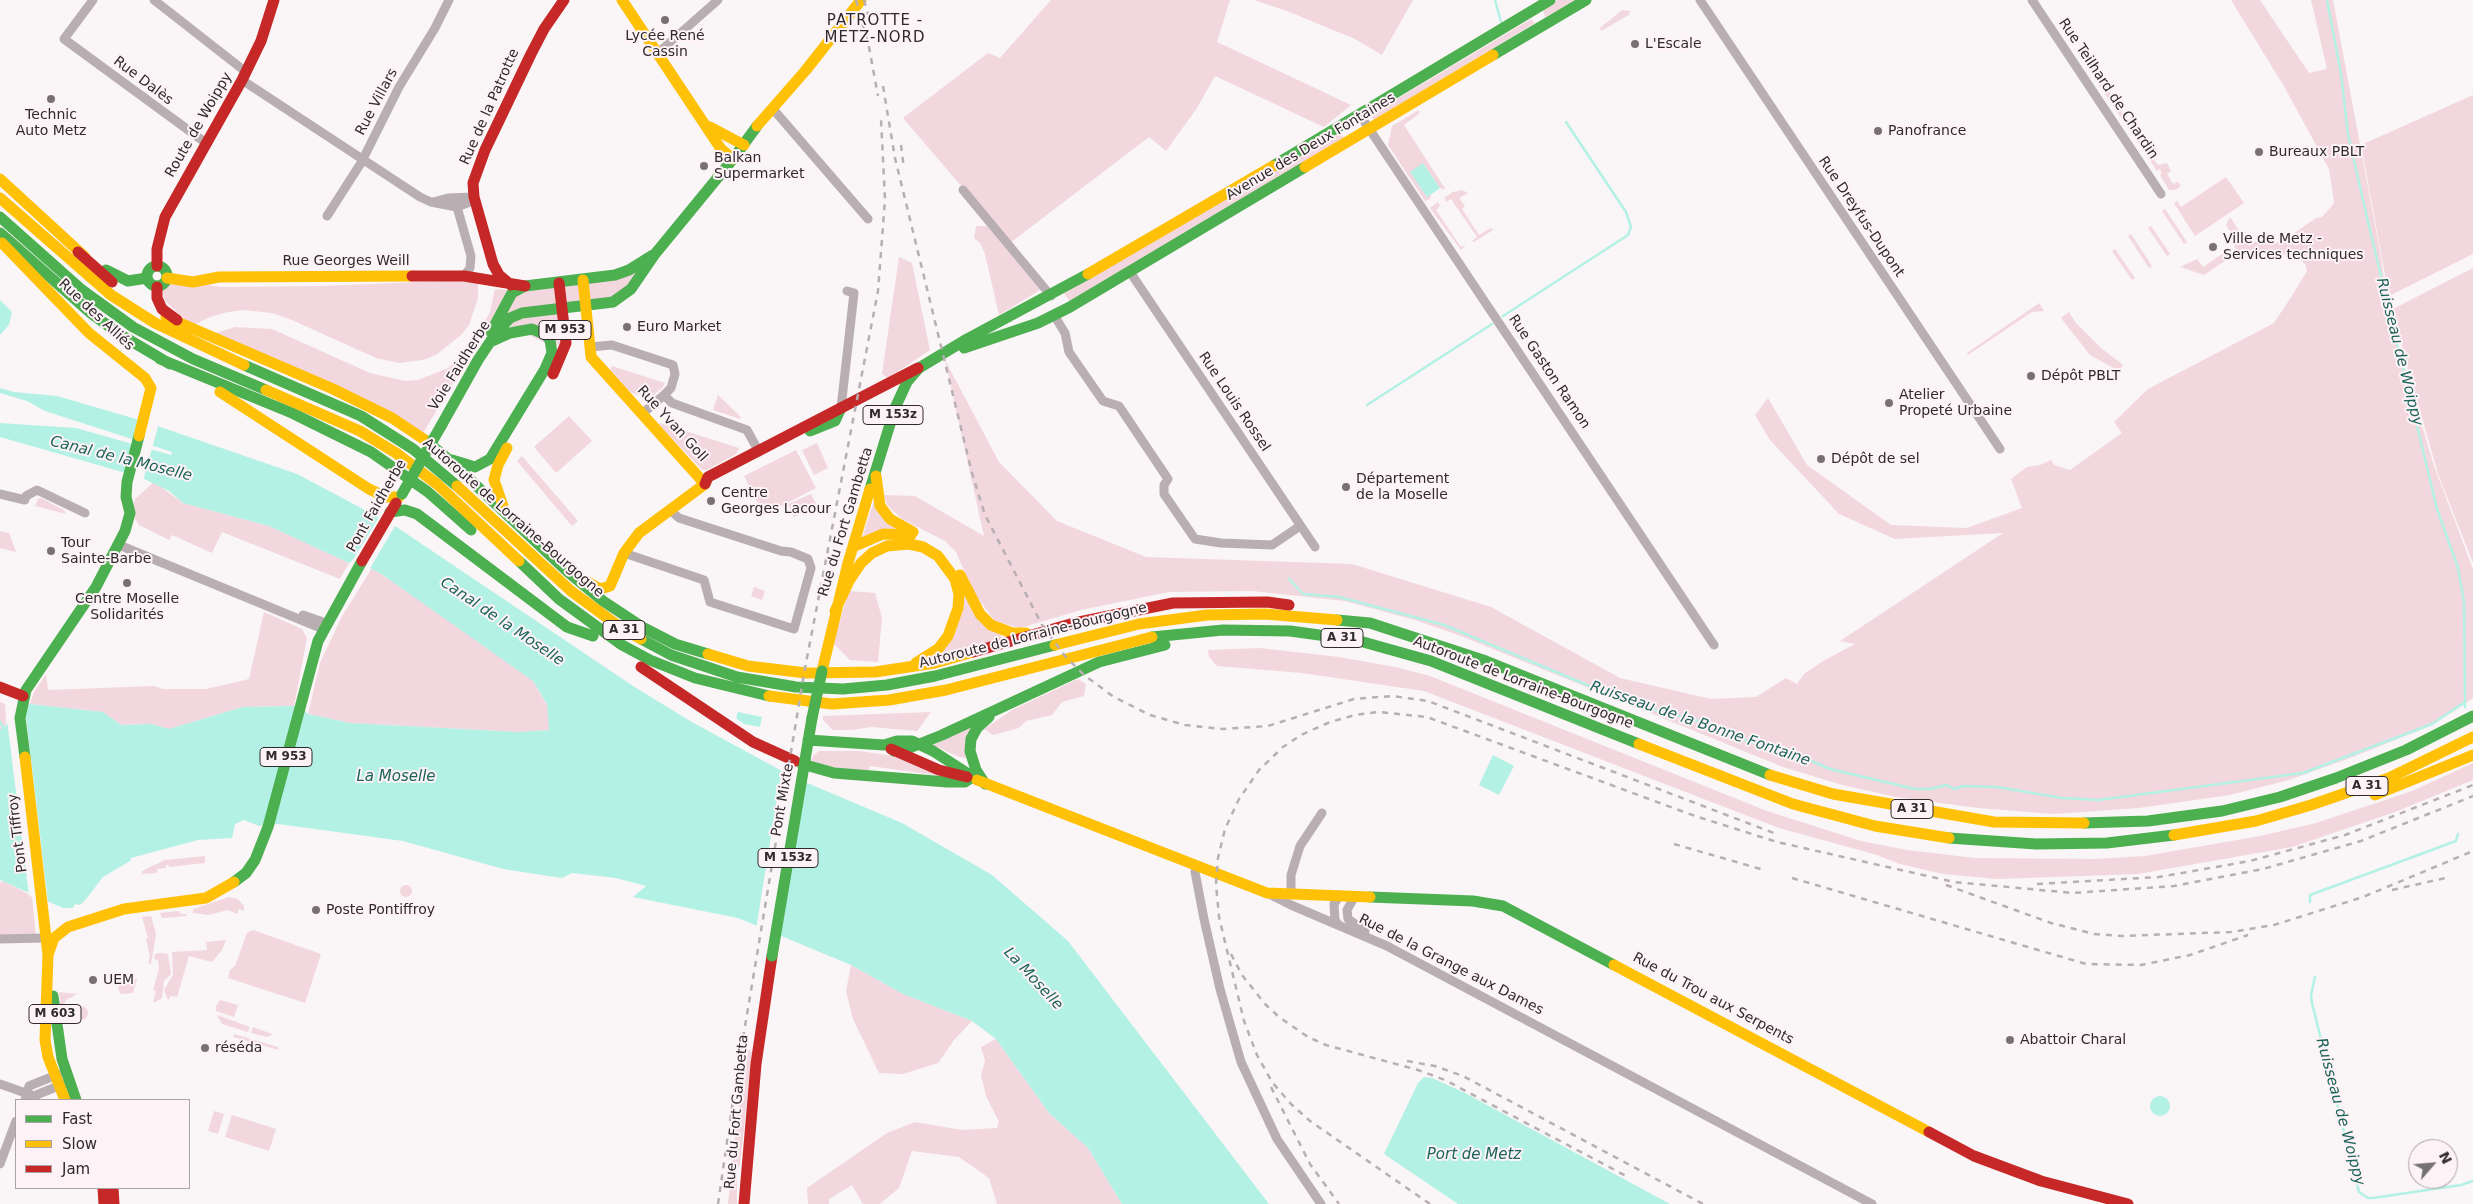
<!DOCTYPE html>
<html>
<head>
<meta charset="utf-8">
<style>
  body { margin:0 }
  #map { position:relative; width:2473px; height:1204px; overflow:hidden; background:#faf5f6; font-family:"DejaVu Sans",sans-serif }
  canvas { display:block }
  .legend { position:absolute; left:15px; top:1099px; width:175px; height:90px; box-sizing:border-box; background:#fdf2f5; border:1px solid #aba2a5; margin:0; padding:6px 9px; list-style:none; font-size:15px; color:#2f2b2c }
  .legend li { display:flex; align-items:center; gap:10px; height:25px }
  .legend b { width:25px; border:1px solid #aba2a5 }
  .north { position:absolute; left:2408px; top:1139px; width:50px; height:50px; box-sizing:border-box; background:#fdf2f5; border:1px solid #aba2a5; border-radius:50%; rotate:63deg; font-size:14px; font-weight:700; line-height:20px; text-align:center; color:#2f2b2c }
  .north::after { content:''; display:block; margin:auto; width:18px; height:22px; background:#767273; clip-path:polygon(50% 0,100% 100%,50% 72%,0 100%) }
</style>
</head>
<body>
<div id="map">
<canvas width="2473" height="1204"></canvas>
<ul class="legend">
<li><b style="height:6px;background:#4caf50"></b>Fast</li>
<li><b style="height:6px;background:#ffc107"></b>Slow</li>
<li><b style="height:6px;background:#c62828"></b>Jam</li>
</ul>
<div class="north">N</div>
</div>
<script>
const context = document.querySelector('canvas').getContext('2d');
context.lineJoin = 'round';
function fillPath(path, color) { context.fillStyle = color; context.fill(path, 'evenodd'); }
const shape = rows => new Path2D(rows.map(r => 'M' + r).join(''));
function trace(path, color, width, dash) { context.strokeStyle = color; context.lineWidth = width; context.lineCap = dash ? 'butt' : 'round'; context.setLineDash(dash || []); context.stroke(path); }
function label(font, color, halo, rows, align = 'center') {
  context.font = font + ' "DejaVu Sans",sans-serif'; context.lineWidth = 4; context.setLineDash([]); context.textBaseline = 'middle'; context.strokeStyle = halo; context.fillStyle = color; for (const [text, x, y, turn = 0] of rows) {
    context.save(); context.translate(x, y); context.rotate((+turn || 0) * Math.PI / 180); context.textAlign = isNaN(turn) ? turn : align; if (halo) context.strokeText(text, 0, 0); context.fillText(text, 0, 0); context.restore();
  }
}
const green = shape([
  [1051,0,1230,0,1217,42,1351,105,1324,127,1215,76,1197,108,1166,151,1149,137,1010,243,903,118,988,53,1000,58],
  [1254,0,1413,0,1382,55,1355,39,1287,11],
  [1557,0,1580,0,1545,17,1543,10],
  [2231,0,2260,0,2309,73,2327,69,2311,0,2333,0,2381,257,2388,309,2400,351,2403,349,2391,310,2473,268,2473,563,2438,474,2406,361,2404,364,2434,466,2473,569,2473,698,2443,718,2420,730,2350,758,2289,780,2230,795,2139,808,2053,814,1978,808,1896,797,1842,785,1783,767,1461,636,1415,620,1345,601,1252,591,1169,592,1081,610,1020,628,995,621,974,593,956,552,945,541,902,519,887,505,884,495,915,496,984,536,945,360,999,462,1057,521,1146,557,1352,564,1491,607,1620,678,1711,699,1756,697,1786,678,1797,684,1804,674,1823,661,1855,644,1840,641,2003,533,1895,539,1839,514,1770,440,1755,415,1768,398,1807,465,1891,525,1967,528,2022,508,2011,479,2027,467,2040,465,2051,460,2054,465,2070,470,2122,433,2114,422,2148,389,2274,323,2293,294,2307,271,2305,264,2294,255,2237,251,2234,246,2238,243,2226,225,2230,217,2249,246,2266,235,2272,245,2287,238,2316,218,2322,217,2331,207,2334,202,2329,169,2285,88],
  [1622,10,1630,11,1629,15,1601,31,1600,28],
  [1531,19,1535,23,1374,120,1372,117,1372,114],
  [2102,79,2131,128,2158,165,2167,163,2171,171,2167,174,2173,184,2178,182,2181,186,2175,190,2169,190,2160,175,2162,173,2159,169,2157,171,2097,82],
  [2473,95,2473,254,2389,296,2361,145],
  [1419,110,1419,114,1404,125,1446,190,1440,188,1423,163,1427,197,1431,194,1430,199,1425,201,1388,145,1392,126],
  [1340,133,1344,138,1070,302,1064,293],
  [2226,177,2244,203,2195,236,2174,203,2177,201,2181,207],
  [1462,190,1468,193,1459,198,1465,206,1462,209,1479,235,1491,228,1493,230,1474,242,1472,241,1477,237,1451,199,1446,202,1444,198,1453,192],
  [1438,202,1440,206,1436,210,1461,247,1466,245,1461,250,1430,208],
  [2165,209,2187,242,2184,244,2162,211],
  [976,226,987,226,1040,290,999,315,985,254,980,243,974,238],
  [2151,226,2170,254,2167,256,2148,228],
  [2131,234,2152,266,2149,268,2128,236],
  [2115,249,2135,278,2132,280,2112,251],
  [2225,252,2229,258,2204,275,2180,267,2197,259,2203,267],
  [655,254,620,299,563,309,566,343,551,346,505,323,512,293,600,277],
  [899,257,912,263,930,350,888,378,882,374],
  [473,280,478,283,478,298,469,325,461,335,436,355,423,360,399,363,376,358,292,320,272,313,243,310,228,312,210,317,192,326,164,300,162,285,191,283,222,287,319,286],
  [495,289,509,290,423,433,210,335,235,327,272,329,370,373,405,381,418,380,448,368,473,344,490,312],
  [2039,303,2044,311,2032,312,1968,355,1967,353],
  [2069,312,2076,323,2101,348,2123,365,2119,371,2090,355,2061,318],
  [612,366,665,383,662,388,652,396,637,395,629,391,610,370],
  [718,395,741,417,740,419,713,410],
  [569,416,592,441,556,473,534,447],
  [660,423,739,448,736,454,707,470,702,470,659,425],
  [817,443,828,468,814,475,802,450],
  [796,450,816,488,764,515,744,476],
  [522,456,578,521,572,526,517,461],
  [154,482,183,503,269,526,349,563,340,579,222,532,212,553,172,535,169,540,139,525,134,517,133,506,135,499],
  [811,494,817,506,794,517,788,504],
  [41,498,64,510,66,514,35,506,38,499],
  [874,500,899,530,862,538],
  [0,531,9,533,16,552,0,548],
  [372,568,438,612,533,681,547,705,550,730,518,732,350,723,308,714,320,663,341,618],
  [754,587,765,591,762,600,751,596],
  [849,591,875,593,882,618,878,662,850,660,833,643],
  [964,597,1004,639,937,657],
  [264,612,302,629,307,638,294,706,243,707,169,729,151,724,121,725,103,712,30,704,34,692,46,674,48,690,154,686,163,689,206,689,249,679],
  [1259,648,1339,657,1395,667,1430,676,1767,811,1861,841,1907,850,1975,858,2096,859,2145,856,2260,836,2316,823,2412,791,2473,763,2473,780,2395,812,2292,847,2138,874,1997,879,1943,874,1900,864,1877,855,1779,828,1424,691,1302,673,1217,666,1209,657,1208,650],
  [1078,679,1086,684,1084,696,1062,702,1052,715,1026,721,1019,728,993,735,984,729,1014,709],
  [0,702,5,704,6,724,0,730],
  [931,712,917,731,871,727,852,730,833,730,823,720,823,716],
  [971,726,966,758,959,757,933,745],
  [819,751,860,751,893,756,949,777,870,766,868,773,810,765,813,756],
  [205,856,205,863,169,867,169,865,166,865,166,868,157,869,157,873,142,874,142,871,165,860],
  [3,881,32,896,36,937,0,939,0,883],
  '400 891a6 6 0 1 1 12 0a6 6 0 1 1-12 0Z',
  [229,897,238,899,244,906,244,911,239,909,237,914,228,910,208,915,193,913,193,909],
  [179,911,181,914,186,914,187,916,162,918,160,913],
  [151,916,156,934,151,964,148,963,150,957,146,939,148,938,142,917],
  [253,930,321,954,305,1003,228,978,230,970,235,966,247,933],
  [226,940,222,950,212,962,189,956,177,997,170,996,169,1000,167,998,164,990,173,975,172,952,207,950,206,942],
  [162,953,168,954,171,974,164,981,162,998,155,1002,153,1002,156,991,153,990,159,969,158,960,154,959,155,954],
  [851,965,903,994,972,1021,954,1040,938,1063,903,1074,879,1073,853,1019,846,991],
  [128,977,137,979,133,993,120,994,117,982,126,984],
  [59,992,77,994,66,1000,61,1010],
  [220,1000,238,1005,234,1017,216,1011,216,1006],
  '74 1013a7 7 0 1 1 14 0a7 7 0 1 1-14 0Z',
  [217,1015,250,1027,248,1032,222,1024],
  [253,1027,264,1031,273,1034,267,1037,251,1033],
  [234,1034,278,1047,279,1050,233,1037],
  [996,1039,1049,1113,1088,1148,1122,1204,997,1204,989,1178,959,1157,912,1151,899,1188,880,1204,863,1204,852,1185,829,1199,829,1204,808,1204,807,1188,887,1133,915,1122,962,1130,997,1128,999,1122,986,1096,981,1075,985,1061,981,1047],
  [749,1049,752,1053,740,1165,737,1168,737,1204,728,1204,736,1125],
  [214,1111,224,1114,218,1134,208,1131],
  [232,1115,276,1129,269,1151,225,1137]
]);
const water = shape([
  [1423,163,1440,188,1427,197,1410,172],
  [0,300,12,312,9,325,0,335],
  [0,388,14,392,57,396,143,421,297,474,395,526,633,686,690,721,793,777,902,823,992,875,1068,941,1269,1204,1122,1204,1088,1148,1049,1113,996,1039,972,1021,903,994,851,965,738,918,633,897,646,886,616,878,572,873,562,878,503,869,403,841,278,824,259,826,244,820,235,824,232,838,198,840,131,858,130,861,103,877,86,899,80,905,75,904,73,908,63,908,0,880,0,730,30,704,103,712,121,725,151,724,169,729,243,707,294,706,303,709,308,714,350,723,518,732,549,730,547,704,533,681,380,573,353,560,349,563,269,526,183,503,169,491,140,477,0,437,0,423,76,428,171,455,172,452,45,411,27,401,0,393],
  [738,712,762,717,760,727,744,724,736,718],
  [1493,755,1514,766,1499,795,1479,785],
  [1424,1077,1432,1078,1463,1092,1670,1204,1458,1204,1384,1154,1418,1083],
  '2150 1106a10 10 0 1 1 20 0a10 10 0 1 1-20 0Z'
]);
const pier = shape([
  [140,417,159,423,143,481,125,475],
  [379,517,395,526,369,570,353,563,349,566],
  [29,703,26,717,48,902,29,896,7,720],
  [782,768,805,779,779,939,756,929]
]);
const stream = shape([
  [1495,0,1501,22],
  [2327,0,2341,74,2348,134,2368,222,2437,509,2458,568,2464,602,2465,702],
  [1503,316,1628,235,1631,227,1626,212,1566,122],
  [1367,405,1492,324],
  [1289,579,1303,594,1339,597,1444,625,1630,703,1710,724,1739,738,1783,753,1795,754,1830,769,1915,789,1931,789,1946,785,1955,789,1963,786,1997,787,2062,798,2098,800,2303,773,2432,724,2465,702,2465,707],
  [0,722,3,727],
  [2310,902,2310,895,2456,841,2458,834],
  [2315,977,2311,995,2312,1003,2359,1192,2368,1198,2373,1198,2461,1185,2473,1181]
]);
const street = shape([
  [93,0,64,39,206,143],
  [154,0,246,72],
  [1700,0,2000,449],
  [2032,0,2161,194],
  [658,53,718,0],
  [242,80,420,197,431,202,457,207,475,200],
  [773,109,868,219],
  [1360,115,1714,645],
  [963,190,1051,296],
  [433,202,448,198,474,197],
  [457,207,471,256,470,268,464,276],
  [327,216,361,163,399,87,435,28,449,0],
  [1130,272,1315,547],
  [1054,315,1065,333,1069,352,1103,401,1119,406,1168,479,1164,485,1164,494,1195,539,1221,543,1272,545,1300,526],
  [590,347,612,345,673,365,675,374,671,388,664,395,672,403,747,430,759,452],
  [841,408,854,293,847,291],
  [643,413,664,395],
  [0,494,25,500,26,496,37,490,85,513],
  [119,545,323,629],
  [624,553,704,580,710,602,794,629,811,568,808,559,791,552,781,551,679,518,670,510],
  [303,615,326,623],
  [1196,866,1195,872,1204,919,1220,989,1241,1062,1277,1139,1321,1204],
  [1291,893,1291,875,1300,846,1322,813],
  [1269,894,1291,905,1387,946,1872,1204],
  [1355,896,1347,910,1348,919,1365,931],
  [1339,925,1335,921,1334,904,1340,895],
  [0,939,45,938],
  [0,1084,34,1096,63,1084],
  [25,1100,29,1086,59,1074],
  [0,1164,16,1121]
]);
const fast = shape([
  [1493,55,1586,0],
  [1273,166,1550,0],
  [0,217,82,290,133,327,193,359,266,390],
  [0,233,92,314,121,335,170,364],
  '147 276a10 10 0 1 1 20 0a10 10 0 1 1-20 0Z',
  [106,270,128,281,147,278],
  [491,332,512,293,525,286,615,275,629,270,653,255],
  [964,348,1038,323,1070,307,1305,167],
  [160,359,292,413,371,452,428,492,471,530],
  [244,365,361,416,413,449,457,486],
  [441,426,478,360,496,333,510,318,522,313,613,302,631,289,655,254,733,159,757,126],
  [810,431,835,421,841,408],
  [425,440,448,459,568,572,603,601,644,628,675,644,708,654],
  [452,460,475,467,490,459,545,369,552,353,550,340,546,335,532,329,510,333,490,342],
  [870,489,895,408,907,382,919,368,967,339,1088,274],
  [390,512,405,510,417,514,567,627,593,636],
  [519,561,559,599,622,645,650,660,695,678,769,696],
  [1337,620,1370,623,1486,661,1770,775],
  [1152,637,1223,630,1290,631,1356,640,1431,661,1639,744],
  [641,639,671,655,737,677,796,687,843,689,887,685,935,676,1055,645],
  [808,740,884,745,897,741,912,741,933,751,967,773,971,778],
  [894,751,907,749,942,735,1099,662,1165,645],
  [25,757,20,718,26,690,96,587,125,531,130,513,126,497,127,482,139,436],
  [805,760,812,718],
  [802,764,834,773,947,782,965,782,971,778],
  [985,784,976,770,970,751,971,739,977,728,989,717],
  [2084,823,2148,821,2222,811,2280,797,2336,778,2406,750,2473,716],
  [1949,838,2036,844,2107,843,2174,835],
  [234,882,246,873,255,860,268,827,318,641,362,561],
  [1370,897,1473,901,1503,906,1614,965],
  [53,996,62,1059,76,1100]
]);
const slow = shape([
  [622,0,721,149,733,159],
  [757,126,806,70,861,0],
  [710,127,744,145],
  [1305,167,1493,55],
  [0,179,85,257],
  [0,198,111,295,155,323,244,365],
  [2,243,89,333,145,378,151,388,139,436],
  [1088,274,1273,166],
  [167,278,193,282,219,277,412,276],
  [583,280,591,357,705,484,639,533,624,553],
  [166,317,333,389,392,418,425,440],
  [266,390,360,431,396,453,437,484,519,561],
  [220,392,369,489,386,497,399,497],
  [876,476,880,506,890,519,913,532],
  [457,486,571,591,617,625,641,639],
  [503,506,494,480,498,465,507,448],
  [855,546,883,534,911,535],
  [960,575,980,614,991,625,1012,633,1026,633],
  [586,581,600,589,610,586,624,553],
  [835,611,849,581,861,563,872,553,887,546,909,544,923,547,938,556,955,579,959,594,958,608,948,636,938,649,916,663],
  [1055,645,1139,624,1207,615,1265,614,1337,620],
  [708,654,748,666,806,673,875,672,935,663,973,652],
  [822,671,848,563,870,489],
  [769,696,832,704,889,700,946,690,1152,637],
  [1639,744,1793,804,1875,826,1949,838],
  [25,757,48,955],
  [1770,775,1833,794,1994,822,2084,823],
  [977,780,1267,893,1370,897],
  [2375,795,2473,755],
  [2174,835,2256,821,2311,805,2389,778,2473,737],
  [1614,965,1929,1132],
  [65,1100,48,1057,45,1040,48,955,54,938,68,927,124,909,206,898,234,882]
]);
const jam = shape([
  [78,252,112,282],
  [157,266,157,249,165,217,242,80,261,41,274,0],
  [412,276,464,276,525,286],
  [511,285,499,275,493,264,474,197,473,183,485,150,531,54,544,29,564,0],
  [157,287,157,298,162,309,177,320],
  [553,374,566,343,559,283],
  [705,484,708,477,918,368],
  [362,561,396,503],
  [973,652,1074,623,1173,603,1267,602,1289,605],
  [641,667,753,742,795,761],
  [0,687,23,696],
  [891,749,939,770,967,777],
  [1929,1132,1974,1156,2041,1181,2128,1204],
  [103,1188,104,1204],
  [113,1188,114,1204],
  [744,1204,756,1064,772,956]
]);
const rail = shape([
  [856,0,869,47,878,96],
  [864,0,871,25],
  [883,86,895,158,972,473,985,515,1042,625,1065,656,1084,675,1114,697,1150,715,1185,725,1222,729,1268,726,1354,699,1392,696,1428,701,1779,835],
  [901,145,904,169],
  [1674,844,1764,870],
  [1792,878,2086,964,2141,965,2190,955,2248,935],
  [2037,884,2159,877,2250,861,2345,835,2473,785],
  [1946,885,2051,923,2094,934,2122,936,2231,932,2274,925,2363,897,2473,851],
  [2392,890,2450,877],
  [1231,954,1242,975,1265,1004,1279,1017,1308,1037,1326,1045,1418,1070,1445,1080,1628,1177],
  [1407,1061,1435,1066,1463,1076,1703,1204],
  [1271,1087,1310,1164,1339,1204],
  [718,1204,736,1080,805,668,878,291,885,200,881,119],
  [1430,1204,1310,1121,1291,1104,1272,1082,1257,1055,1244,1021,1219,917,1216,884,1218,858,1225,829,1239,799,1259,770,1283,747,1301,735,1330,722,1355,715,1379,712,1427,717,1695,816,1777,842,1954,882,2073,893,2174,886,2263,869,2361,841,2473,796]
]);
const fastBridge = shape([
  [402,494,441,426],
  [812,718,822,671],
  [772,956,805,760]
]);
const markers = [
  [665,20,5,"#767273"],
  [1635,44,5,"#767273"],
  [51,99,5,"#767273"],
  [1878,131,5,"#767273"],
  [2259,152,5,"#767273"],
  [704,166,5,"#767273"],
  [2213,247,5,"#767273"],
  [627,327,5,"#767273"],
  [2031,376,5,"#767273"],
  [1889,403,5,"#767273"],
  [1821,459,5,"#767273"],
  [1346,487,5,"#767273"],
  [711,501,5,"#767273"],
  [51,551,5,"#767273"],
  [127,583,5,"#767273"],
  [316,910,5,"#767273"],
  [93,980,5,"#767273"],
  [2010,1040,5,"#767273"],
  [205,1048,5,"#767273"]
];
const shields = [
  [565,330,52],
  [893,415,60],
  [624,630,42],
  [1342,638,42],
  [286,757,52],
  [2367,786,42],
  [1912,809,42],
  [788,858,60],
  [55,1014,52]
];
const shieldNames = [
  ["M 953",565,330],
  ["M 153z",893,415],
  ["A 31",624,630],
  ["A 31",1342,638],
  ["M 953",286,757],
  ["A 31",2367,786],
  ["A 31",1912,809],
  ["M 153z",788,858],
  ["M 603",55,1014]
];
const poiNames = [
  ["Lycée René",665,36,"center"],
  ["Cassin",665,52,"center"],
  ["L'Escale",1645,44],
  ["Technic",51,115,"center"],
  ["Auto Metz",51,131,"center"],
  ["Panofrance",1888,131],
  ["Bureaux PBLT",2269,152],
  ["Balkan",714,158],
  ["Supermarket",714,174],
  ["Ville de Metz -",2223,239],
  ["Services techniques",2223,255],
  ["Euro Market",637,327],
  ["Dépôt PBLT",2041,376],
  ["Atelier",1899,395],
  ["Propeté Urbaine",1899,411],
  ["Dépôt de sel",1831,459],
  ["Département",1356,479],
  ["de la Moselle",1356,495],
  ["Centre",721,493],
  ["Georges Lacour",721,509],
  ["Tour",61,543],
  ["Sainte-Barbe",61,559],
  ["Centre Moselle",127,599,"center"],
  ["Solidarités",127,615,"center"],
  ["Poste Pontiffroy",326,910],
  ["UEM",103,980],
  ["Abattoir Charal",2020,1040],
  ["réséda",215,1048]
];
const streetNames = [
  ["Rue Dalès",143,81,37],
  ["Rue Teilhard de Chardin",2108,89,56],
  ["Rue Villars",377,102,-62],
  ["Rue de la Patrotte",490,107,-66],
  ["Route de Woippy",199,125,-60],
  ["Avenue des Deux Fontaines",1311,147,-31],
  ["Rue Dreyfus-Dupont",1861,217,56],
  ["Rue Georges Weill",346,261],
  ["Rue des Alliés",96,315,43],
  ["Voie Faidherbe",460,366,-58],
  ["Rue Gaston Ramon",1549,372,56],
  ["Rue Louis Rossel",1234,402,56],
  ["Rue Yvan Goll",672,424,48],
  ["Pont Faidherbe",377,506,-60],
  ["Autoroute de Lorraine-Bourgogne",513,518,41],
  ["Rue du Fort Gambetta",846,522,-73],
  ["Autoroute de Lorraine-Bourgogne",1033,636,-14],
  ["Autoroute de Lorraine-Bourgogne",1523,683,21],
  ["Pont Mixte",783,800,-80],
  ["Pont Tiffroy",18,833,-97],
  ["Rue de la Grange aux Dames",1451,965,27],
  ["Rue du Trou aux Serpents",1713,999,28],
  ["Rue du Fort Gambetta",737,1112,-85]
];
const neighbourhoodNames = [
  ["PATROTTE -",875,21],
  ["METZ-NORD",875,38]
];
const waterNames = [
  ["Ruisseau de Woippy",2399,352,76],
  ["Canal de la Moselle",121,459,14],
  ["Canal de la Moselle",502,622,34],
  ["Ruisseau de la Bonne Fontaine",1700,724,19],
  ["La Moselle",396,777],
  ["La Moselle",1033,979,47],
  ["Ruisseau de Woippy",2340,1112,75],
  ["Port de Metz",1474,1155]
];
fillPath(green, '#f2d7de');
fillPath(water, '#b3f1e5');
fillPath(pier, '#faf5f6');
trace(stream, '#b3f1e5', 2.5);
trace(street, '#b9aeb1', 9);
trace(fast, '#4caf50', 11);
trace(slow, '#ffc107', 11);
trace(jam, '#c62828', 11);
trace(rail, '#b7afb1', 2.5, [6, 6]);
trace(fastBridge, '#4caf50', 11);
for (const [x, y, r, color] of markers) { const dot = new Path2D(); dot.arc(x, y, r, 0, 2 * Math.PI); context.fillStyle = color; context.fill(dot); trace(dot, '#fdf2f5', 2); }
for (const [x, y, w] of shields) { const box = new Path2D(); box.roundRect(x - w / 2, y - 9.5, w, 19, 4); context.fillStyle = '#fdf2f5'; context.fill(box); trace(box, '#2f2b2c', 1); }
label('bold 12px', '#2f2b2c', null, shieldNames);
label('14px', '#2f2b2c', '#fdf2f5', poiNames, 'left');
label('14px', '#2f2b2c', '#fdf2f5', streetNames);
context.letterSpacing = '1px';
label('15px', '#2f2b2c', '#fdf2f5', neighbourhoodNames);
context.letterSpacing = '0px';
label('italic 15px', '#1b6459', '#fdf2f5', waterNames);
</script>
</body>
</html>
